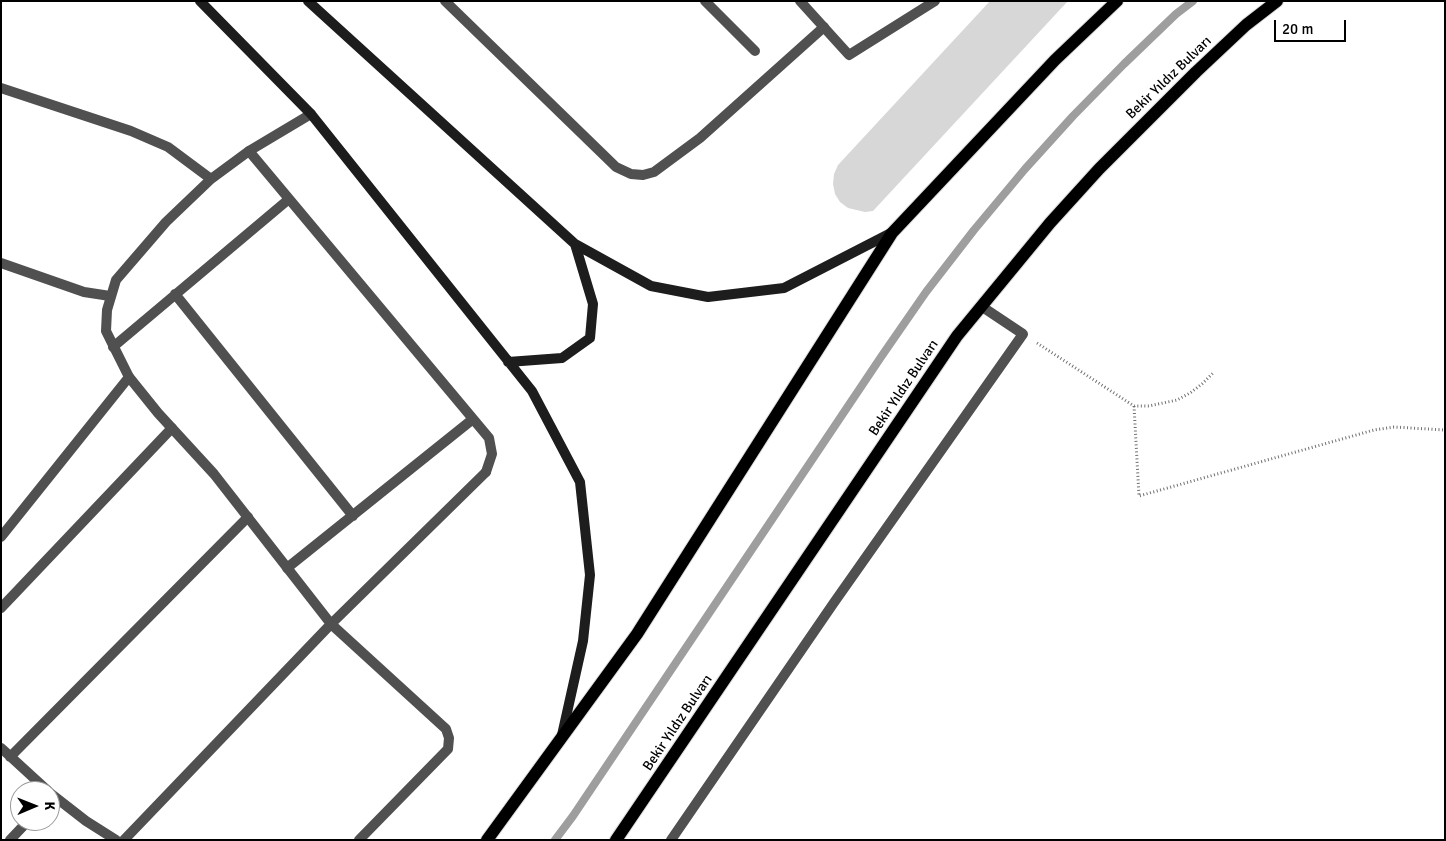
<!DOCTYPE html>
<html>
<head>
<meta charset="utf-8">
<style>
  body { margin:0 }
  #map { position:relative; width:1446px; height:841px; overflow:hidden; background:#fff; font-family:Signika,sans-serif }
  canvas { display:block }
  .frame { position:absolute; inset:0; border:2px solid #000; pointer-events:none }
  .north { position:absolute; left:10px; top:781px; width:50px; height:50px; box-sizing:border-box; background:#fff; border:1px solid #999; border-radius:50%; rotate:89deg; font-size:14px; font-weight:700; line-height:20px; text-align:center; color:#000 }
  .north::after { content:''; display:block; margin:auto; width:18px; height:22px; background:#000; clip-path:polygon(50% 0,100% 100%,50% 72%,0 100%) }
  .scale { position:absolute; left:1274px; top:20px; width:72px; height:22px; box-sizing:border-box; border:2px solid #000; border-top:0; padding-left:6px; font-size:15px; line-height:18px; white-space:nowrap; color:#000; -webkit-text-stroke:4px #fff; paint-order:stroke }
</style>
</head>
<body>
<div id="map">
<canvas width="1446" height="841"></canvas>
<div class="frame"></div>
<div class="north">K</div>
<div class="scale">20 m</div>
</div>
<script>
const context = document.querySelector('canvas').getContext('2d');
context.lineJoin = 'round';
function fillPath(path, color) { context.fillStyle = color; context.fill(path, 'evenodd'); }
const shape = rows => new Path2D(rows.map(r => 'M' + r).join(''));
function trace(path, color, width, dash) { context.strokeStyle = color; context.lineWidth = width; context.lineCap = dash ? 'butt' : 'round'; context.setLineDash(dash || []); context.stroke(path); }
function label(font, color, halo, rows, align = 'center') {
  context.font = font + ' Signika,sans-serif'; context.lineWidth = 4; context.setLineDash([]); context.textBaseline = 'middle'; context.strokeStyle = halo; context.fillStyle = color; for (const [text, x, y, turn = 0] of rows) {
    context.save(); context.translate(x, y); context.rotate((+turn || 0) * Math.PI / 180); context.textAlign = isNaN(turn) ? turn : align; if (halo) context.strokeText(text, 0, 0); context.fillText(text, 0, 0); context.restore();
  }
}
const green = shape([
  [990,1,1068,1,873,211,865,212,848,208,840,202,835,194,833,184,834,174,838,165]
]);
const stream = shape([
  [555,840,573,816,881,357,926,292,974,230,1025,169,1073,116,1124,64,1176,14,1193,1]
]);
const path = shape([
  [1037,343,1134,406,1149,406,1177,400,1190,393,1202,384,1213,373],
  [1134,406,1139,496,1374,430,1394,427,1445,430]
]);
const lane = shape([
  [445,1,616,167,631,174,643,175,654,172,700,138,824,27],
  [705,1,755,51],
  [249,151,489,438,492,454,486,472],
  [1,263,84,292,110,296],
  [175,294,353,516],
  [113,347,289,199],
  [1,537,129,377],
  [287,568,473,419],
  [1,608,172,428],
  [331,624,446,729,449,738,448,749,359,840],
  [1,748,48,791],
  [10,757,248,517],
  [50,793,86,821,116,840],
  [10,840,28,821]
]);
const street = shape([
  [800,1,849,55,935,1],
  [1,88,131,131,168,147,211,179],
  [311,114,249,151,211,179,166,222,116,280,107,310,106,331,129,377,158,413,214,474,331,624],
  [124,840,331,624,486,472],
  [671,840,833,604,1023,334,981,306]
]);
const secondary = shape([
  [200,1,311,114,532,391,580,482,590,575,583,641,562,735],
  [308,1,575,244,651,286,708,297,784,288,891,233],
  [508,362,562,358,590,338,593,304,575,244]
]);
const primary = shape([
  [487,840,637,634,892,233,1055,60,1117,1],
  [616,840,957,336,1050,223,1099,169,1196,72,1246,25,1277,1]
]);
const streetNames = [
  ["Bekir Yıldız Bulvarı",1169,78,-44],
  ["Bekir Yıldız Bulvarı",904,388,-56],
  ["Bekir Yıldız Bulvarı",678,723,-56]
];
fillPath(green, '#d7d7d7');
trace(stream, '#9e9e9e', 8);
trace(primary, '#dbdbdb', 14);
trace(path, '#727272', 3, [1, 2.5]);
trace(lane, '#505050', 10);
trace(street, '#505050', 10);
trace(secondary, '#1d1d1d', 10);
trace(primary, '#000', 12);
label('14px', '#000', '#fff', streetNames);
</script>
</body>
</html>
